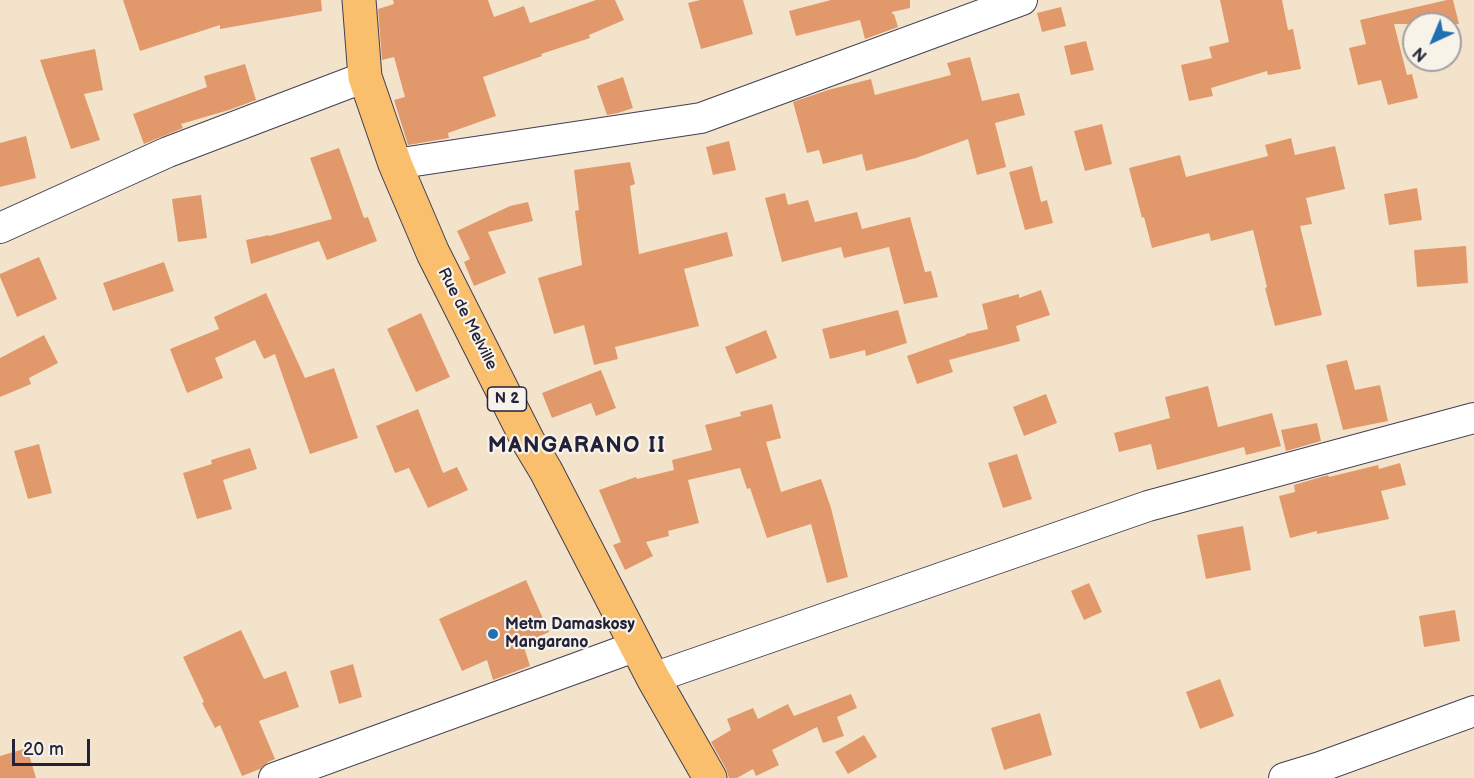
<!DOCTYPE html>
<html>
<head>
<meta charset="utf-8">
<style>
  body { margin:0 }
  #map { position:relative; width:1474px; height:778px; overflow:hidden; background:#f4e3cb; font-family:"Balsamiq Sans",sans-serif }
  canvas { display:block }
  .north { position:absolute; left:1402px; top:12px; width:60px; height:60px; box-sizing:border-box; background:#f7f3e8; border:2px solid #a29fa3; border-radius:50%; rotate:224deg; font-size:16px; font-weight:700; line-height:24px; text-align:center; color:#22223b }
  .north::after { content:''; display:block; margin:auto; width:21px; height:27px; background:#1f6fb2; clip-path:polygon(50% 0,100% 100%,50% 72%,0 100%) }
  .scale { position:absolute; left:12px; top:739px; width:78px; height:27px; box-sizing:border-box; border:3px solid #22223b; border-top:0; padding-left:8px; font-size:18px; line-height:21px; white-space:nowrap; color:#22223b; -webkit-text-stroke:4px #f7f3e8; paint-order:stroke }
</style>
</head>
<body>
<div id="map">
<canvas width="1474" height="778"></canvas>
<div class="north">N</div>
<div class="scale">20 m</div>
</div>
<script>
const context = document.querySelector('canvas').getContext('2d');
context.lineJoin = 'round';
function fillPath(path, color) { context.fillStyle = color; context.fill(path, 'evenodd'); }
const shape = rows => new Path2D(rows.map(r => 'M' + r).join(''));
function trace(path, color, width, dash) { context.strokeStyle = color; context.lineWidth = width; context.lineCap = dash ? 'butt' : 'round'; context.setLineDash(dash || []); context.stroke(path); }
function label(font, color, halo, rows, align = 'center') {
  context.font = font + ' "Balsamiq Sans",sans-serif'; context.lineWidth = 4.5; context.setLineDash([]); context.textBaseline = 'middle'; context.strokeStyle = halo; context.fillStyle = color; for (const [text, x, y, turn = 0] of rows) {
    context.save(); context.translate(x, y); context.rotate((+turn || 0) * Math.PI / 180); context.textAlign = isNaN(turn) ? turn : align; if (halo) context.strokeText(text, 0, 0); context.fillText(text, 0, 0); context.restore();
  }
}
const building = shape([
  [123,0,321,0,322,11,220,29,220,25,140,51],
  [393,0,488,0,494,17,524,6,530,23,596,0,615,0,624,20,589,35,590,38,541,54,542,56,483,77,496,116,448,133,449,138,408,145,394,100,405,97,394,57,382,60,378,9,394,4],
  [700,0,743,0,753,34,701,49,688,3],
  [831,0,910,0,910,8,892,12,892,14,894,14,898,27,865,39,860,20,796,36,789,11],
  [1220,0,1282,0,1288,30,1293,29,1301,69,1268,75,1267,71,1211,88,1213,96,1189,101,1181,65,1212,58,1209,47,1229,42],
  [1447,0,1453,0,1459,24,1394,24,1407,75,1412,74,1418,98,1388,105,1381,80,1358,85,1349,48,1366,44,1360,20],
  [1061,7,1066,26,1042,32,1037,13],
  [1086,41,1094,70,1071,75,1064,46],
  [95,49,103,90,84,94,100,140,71,149,40,60],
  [970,57,982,101,1019,93,1025,115,995,123,1006,167,977,175,968,139,916,158,866,171,862,154,823,164,819,150,807,153,793,102,828,90,871,79,875,95,951,75,947,63],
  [245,64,256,100,229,110,181,124,183,128,144,144,133,114,207,87,204,76],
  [623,77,633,108,618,113,607,115,597,86],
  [1102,124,1112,164,1085,171,1074,131],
  [26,136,36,178,0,187,0,143],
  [1291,138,1295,155,1335,146,1345,189,1306,198,1312,224,1300,226,1322,315,1275,326,1265,288,1267,287,1253,230,1211,241,1209,233,1152,248,1144,217,1142,218,1129,168,1180,155,1186,177,1268,156,1265,145],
  [729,141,736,170,713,175,706,147],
  [339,148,364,218,368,217,377,241,327,260,319,241,251,264,246,240,269,235,269,236,332,219,310,158],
  [630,162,635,184,630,186,639,254,727,232,733,256,684,269,699,326,615,347,618,359,594,365,584,325,554,334,538,278,582,265,575,211,579,210,574,170],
  [1032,166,1041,202,1047,200,1053,223,1025,230,1009,172],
  [1417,188,1422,220,1389,225,1384,194],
  [785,193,788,205,808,200,815,222,857,212,862,229,910,217,925,272,931,271,938,297,904,304,889,247,844,258,841,247,782,262,765,198],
  [201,195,207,238,178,242,172,199],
  [528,202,533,221,488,232,506,273,474,286,464,262,470,259,457,231,510,206],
  [1466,246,1468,283,1417,287,1414,250],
  [39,257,57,299,17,317,0,277,0,274],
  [164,262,174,291,113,311,103,283],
  [1041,290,1050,315,1016,326,1020,341,949,360,953,372,917,384,907,356,966,335,966,334,988,329,982,304,1019,294,1019,298],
  [266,293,305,378,334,368,358,438,310,454,275,354,264,359,255,340,215,358,223,378,187,393,170,349,219,329,214,317],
  [898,310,907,343,866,356,865,350,830,359,822,329],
  [421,313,450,377,416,392,387,329],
  [766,330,777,358,736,374,725,347],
  [44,335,58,363,29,378,31,384,0,397,0,358],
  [1347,360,1355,390,1380,385,1388,421,1343,430,1326,365],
  [601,370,616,408,596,416,591,403,552,418,542,393],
  [1208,386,1218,427,1272,413,1281,446,1246,455,1244,447,1157,470,1151,444,1119,452,1114,433,1170,418,1165,397],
  [1046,394,1057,423,1024,436,1013,407],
  [772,404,781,438,766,442,781,492,821,479,831,508,848,577,827,583,811,524,767,538,750,488,747,489,740,468,688,480,699,523,668,531,669,536,646,542,653,556,625,570,613,545,621,542,599,490,636,477,637,479,674,470,672,460,712,450,705,425,741,416,740,412],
  [418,409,443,473,457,467,468,490,428,508,409,468,395,473,376,426],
  [1317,423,1321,441,1286,451,1281,430],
  [39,444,52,493,28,499,14,451],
  [250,448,257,469,223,480,232,509,197,519,183,473,212,464,211,460],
  [1017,454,1032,499,1003,508,988,463],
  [1400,463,1406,485,1381,491,1389,519,1317,534,1317,531,1290,538,1279,496,1295,492,1294,485,1328,475,1329,477,1378,465,1379,469],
  [1243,526,1251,570,1206,579,1197,535],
  [526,580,549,632,523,644,530,666,493,680,487,660,462,671,439,619],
  [1089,583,1102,612,1084,620,1071,591],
  [1455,610,1460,641,1424,647,1419,616],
  [241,630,264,679,286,671,299,707,259,721,275,759,268,762,260,769,242,776,220,725,215,728,202,703,204,702,183,657],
  [353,664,362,697,339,704,330,671],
  [1220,679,1234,716,1200,729,1186,692],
  [851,694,857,708,837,717,844,736,823,743,817,727,772,750,779,765,756,776,753,769,737,778,729,778,726,769,711,742,731,730,727,719,753,708,758,719,788,704,794,716],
  [1040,713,1052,755,1004,770,991,728],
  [864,735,877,757,848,774,835,752],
  [27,748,36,778,0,778,0,756]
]);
const minor = shape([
  [395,164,701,118,1022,0],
  [0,228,168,152,365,77],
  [653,678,1148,506,1474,418],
  [274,778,637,646],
  [1284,778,1320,767,1474,711]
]);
const primary = shape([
  [359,0,365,77,395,164,433,253,528,441,546,471,653,678,710,778]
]);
const markers = [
  [493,634,6,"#1f6fb2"]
];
const shields = [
  [507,399,39]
];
const shieldNames = [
  ["N 2",507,399]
];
const streetNames = [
  ["Rue de Melville",467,319,63]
];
const poiNames = [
  ["Metm Damaskosy",505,625],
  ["Mangarano",505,643]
];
const districtNames = [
  ["MANGARANO II",577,446]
];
fillPath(building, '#e1996c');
trace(minor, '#423f51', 32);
trace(primary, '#423f51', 35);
trace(minor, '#fff', 30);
trace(primary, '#f9bf6d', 33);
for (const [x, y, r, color] of markers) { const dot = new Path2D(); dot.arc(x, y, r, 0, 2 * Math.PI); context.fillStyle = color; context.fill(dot); trace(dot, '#f7f3e8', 2); }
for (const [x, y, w] of shields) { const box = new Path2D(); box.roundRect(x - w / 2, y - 12, w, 24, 4.5); context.fillStyle = '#f7f3e8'; context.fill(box); trace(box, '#22223b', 1.5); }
label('bold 15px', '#22223b', null, shieldNames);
label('16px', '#22223b', '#f7f3e8', streetNames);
label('bold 16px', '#22223b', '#f7f3e8', poiNames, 'left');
context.letterSpacing = '1.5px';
label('bold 22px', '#22223b', '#f7f3e8', districtNames);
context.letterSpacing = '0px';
</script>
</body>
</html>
